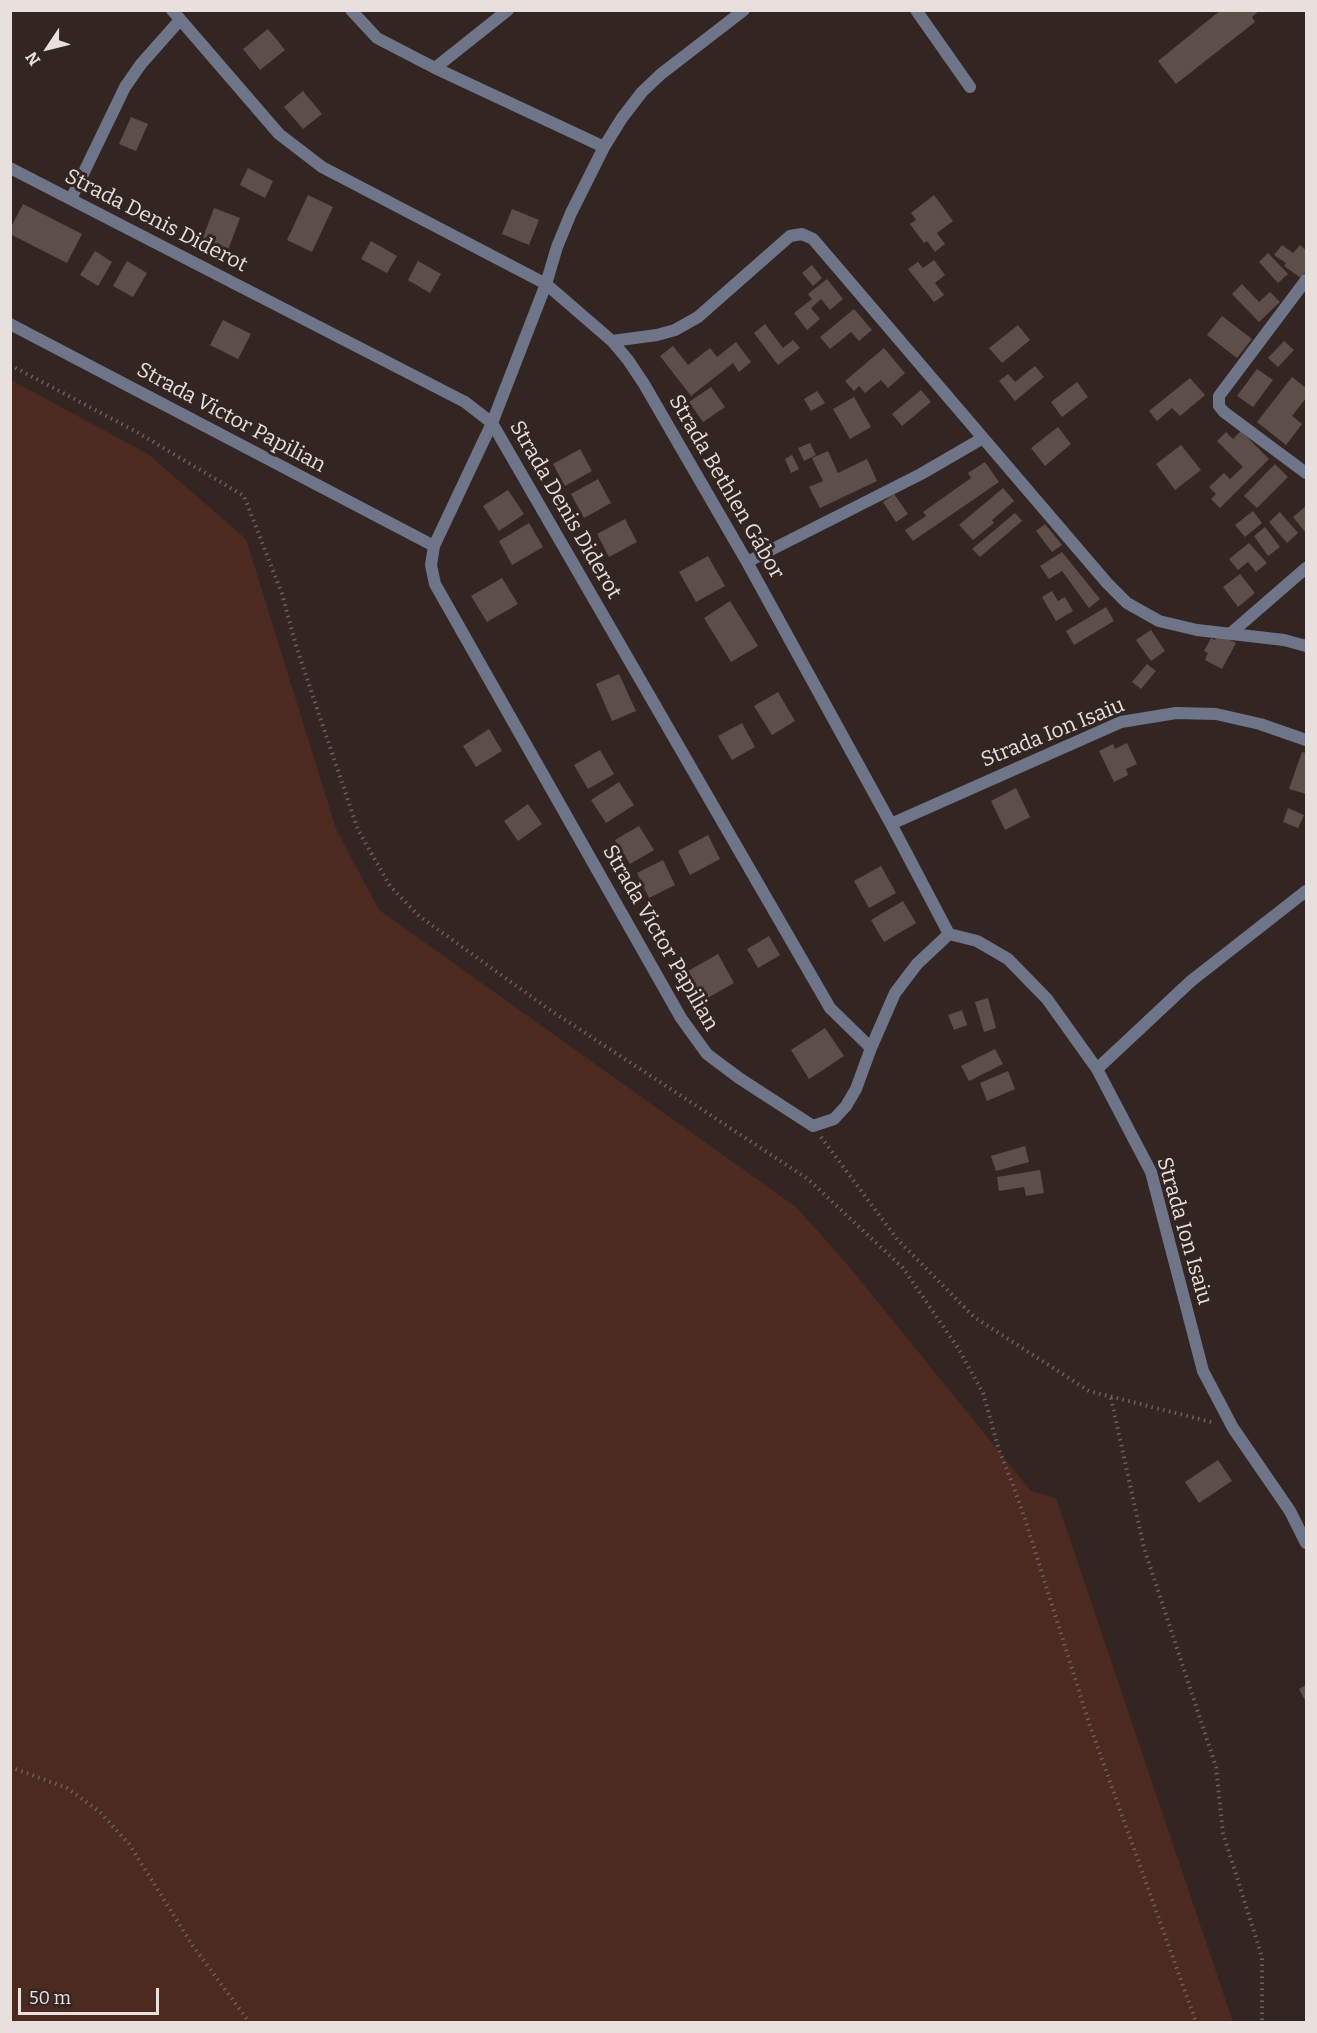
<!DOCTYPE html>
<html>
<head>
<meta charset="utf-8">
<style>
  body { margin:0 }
  #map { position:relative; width:1317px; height:2033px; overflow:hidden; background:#332622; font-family:Bitter,serif }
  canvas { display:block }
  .frame { position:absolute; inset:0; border:12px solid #e8e0dd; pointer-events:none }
  .north { position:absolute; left:18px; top:18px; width:60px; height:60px; -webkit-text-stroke:4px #332622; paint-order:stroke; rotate:235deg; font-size:16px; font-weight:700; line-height:24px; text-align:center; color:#e8e0dd }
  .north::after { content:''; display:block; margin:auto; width:21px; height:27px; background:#e8e0dd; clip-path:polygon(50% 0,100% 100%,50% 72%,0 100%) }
  .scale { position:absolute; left:18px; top:1988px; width:141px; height:27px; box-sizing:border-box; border:3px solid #e8e0dd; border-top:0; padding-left:8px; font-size:18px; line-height:21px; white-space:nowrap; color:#e8e0dd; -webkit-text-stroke:4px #332622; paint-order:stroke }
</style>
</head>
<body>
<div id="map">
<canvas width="1317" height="2033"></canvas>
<div class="frame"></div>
<div class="north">N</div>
<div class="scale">50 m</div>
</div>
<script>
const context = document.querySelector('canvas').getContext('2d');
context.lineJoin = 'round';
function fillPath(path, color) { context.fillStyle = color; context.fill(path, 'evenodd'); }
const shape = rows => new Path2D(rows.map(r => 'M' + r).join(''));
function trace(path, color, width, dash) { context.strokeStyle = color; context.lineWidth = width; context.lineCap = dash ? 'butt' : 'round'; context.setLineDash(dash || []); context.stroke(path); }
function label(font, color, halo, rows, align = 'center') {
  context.font = font + ' Bitter,serif'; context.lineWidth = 6; context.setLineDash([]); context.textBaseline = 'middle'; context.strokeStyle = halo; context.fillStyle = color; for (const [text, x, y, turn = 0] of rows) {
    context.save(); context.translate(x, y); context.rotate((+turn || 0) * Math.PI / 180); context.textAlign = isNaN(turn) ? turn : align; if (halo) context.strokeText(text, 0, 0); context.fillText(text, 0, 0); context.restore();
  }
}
const green = shape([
  [11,380,148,454,246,539,336,829,379,910,796,1207,847,1264,1031,1491,1056,1498,1233,2022,11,2022]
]);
const building = shape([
  [1221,10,1260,10,1252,17,1255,22,1176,84,1158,61],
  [268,29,285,50,260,70,243,49],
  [303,91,322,114,303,129,284,107],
  [131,117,148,124,136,151,119,144],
  [248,168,273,181,265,198,240,185],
  [308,195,333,207,312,252,287,240],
  [934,195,953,221,937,233,945,244,935,252,927,241,924,243,910,224,916,220,911,213],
  [23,204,82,234,67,263,10,234,10,229],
  [214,208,240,218,228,250,202,240],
  [512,209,539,220,529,245,502,234],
  [371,241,397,256,387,273,361,259],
  [1282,245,1293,253,1300,245,1306,250,1306,271,1301,278,1284,266,1286,263,1274,255],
  [95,251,112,262,98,286,80,275],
  [1268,253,1288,274,1278,283,1259,262],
  [934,260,945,275,935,283,944,295,934,302,908,269,918,262,923,268],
  [127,261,147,273,133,297,113,286],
  [418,261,441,274,430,293,408,280],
  [812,265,822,278,813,286,802,273],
  [827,279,843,299,830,310,821,299,811,308,820,319,807,330,794,313,812,299,808,294],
  [1242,284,1259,302,1270,292,1280,302,1259,322,1232,294],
  [854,309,872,330,859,341,851,332,830,349,820,337],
  [1222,316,1252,339,1237,358,1207,335],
  [223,320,251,334,238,359,210,345],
  [765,324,783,348,793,340,800,348,778,365,754,333],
  [1018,325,1030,340,1002,363,989,348],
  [1284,341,1294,350,1278,367,1268,358],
  [736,342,751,362,739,372,733,363,691,396,660,356,673,346,688,365,710,348,717,357],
  [884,348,905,373,888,388,881,380,865,393,859,386,854,391,845,381],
  [1035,366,1044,377,1015,401,999,381,1008,374,1015,382],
  [1257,369,1273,380,1253,407,1237,396],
  [1292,377,1306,388,1306,398,1292,416,1302,424,1286,445,1257,422],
  [1190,378,1205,395,1180,416,1172,408,1157,421,1149,411],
  [1077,382,1088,397,1062,417,1051,402],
  [711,387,725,407,703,422,689,402],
  [921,390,931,402,902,426,892,414],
  [817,391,825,403,811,411,804,399],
  [854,397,871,427,850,439,833,409],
  [1058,427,1071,444,1045,466,1031,448],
  [1241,431,1269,459,1220,508,1211,499,1216,494,1209,487,1224,473,1230,479,1243,467,1217,441,1226,432,1233,439],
  [810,443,816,455,804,461,798,448],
  [1181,445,1201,470,1175,490,1156,464],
  [580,449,592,471,565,486,553,464],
  [828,451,838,473,867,459,877,481,820,508,809,487,823,481,812,458],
  [792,455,799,469,791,473,785,459],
  [985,462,999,482,913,541,905,530,926,516,923,512,971,478,968,473],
  [1275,464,1288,477,1257,508,1244,496],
  [598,479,611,503,584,518,571,494],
  [1003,488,1014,501,992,520,994,523,973,540,959,525],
  [508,490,524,514,499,531,483,506],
  [894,494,908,514,896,522,883,502],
  [1306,506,1306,533,1293,517],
  [1253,511,1262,523,1245,537,1235,525],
  [1280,512,1298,533,1287,543,1269,522],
  [1015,513,1022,521,980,557,972,549],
  [625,519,637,542,609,557,597,534],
  [529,523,543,547,512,565,499,541],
  [1045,524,1062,545,1052,552,1036,531],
  [1265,527,1280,547,1268,556,1254,536],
  [1249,543,1267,563,1256,572,1248,562,1238,570,1229,559],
  [1062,552,1100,599,1089,608,1062,571,1049,579,1040,566],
  [708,556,725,586,696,602,679,572],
  [1240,574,1255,593,1238,607,1223,587],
  [502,578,518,604,487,622,471,596],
  [1052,591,1058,601,1065,597,1073,611,1056,621,1042,597],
  [730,601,758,646,731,662,704,618],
  [1106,607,1114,621,1074,645,1066,631],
  [1151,630,1165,651,1151,661,1136,640],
  [1219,634,1236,643,1222,669,1205,660,1208,653,1204,651,1211,638,1215,640],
  [1147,664,1156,671,1141,689,1132,682],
  [619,674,636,711,612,721,596,684],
  [778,692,795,721,772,735,754,706],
  [742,723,755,747,732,760,718,736],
  [489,729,502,751,476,767,463,746],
  [1127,743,1137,764,1126,769,1128,775,1114,782,1099,751,1113,744,1115,749],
  [600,750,614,774,588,789,574,765],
  [1302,752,1306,753,1306,794,1289,789],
  [619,782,634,805,606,823,591,800],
  [1016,788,1030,817,1005,830,991,801],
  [528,804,542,824,518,841,504,821],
  [1288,808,1304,815,1298,828,1283,822],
  [639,826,654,850,630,864,615,840],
  [708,835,720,859,690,875,678,851],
  [663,860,675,885,649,898,637,873],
  [881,866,896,893,869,908,854,881],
  [903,901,916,923,884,942,871,920],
  [769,936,780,955,758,968,747,949],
  [718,954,734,983,704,1000,688,971],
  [988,998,996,1028,984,1032,975,1002],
  [962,1010,967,1025,954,1030,948,1015],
  [825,1028,844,1056,809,1079,791,1050],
  [995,1049,1003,1064,969,1081,961,1066],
  [1008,1071,1015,1089,987,1101,980,1083],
  [1025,1146,1029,1162,996,1171,991,1156],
  [1040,1170,1044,1193,1026,1196,1024,1187,999,1191,997,1177],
  [1218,1460,1232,1481,1199,1503,1185,1482],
  [1306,1685,1306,1702,1299,1689]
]);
const path = shape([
  [10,365,135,431,244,496,282,594,297,649,358,830,390,886,419,916,547,1008,808,1179,903,1268,958,1348,983,1393,999,1450,1013,1485,1025,1519,1090,1726,1196,2022],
  [821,1137,897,1239,974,1317,1089,1391,1215,1423],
  [1111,1398,1144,1548,1216,1767,1223,1833,1262,1957,1262,2022],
  [10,1767,67,1788,100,1812,129,1844,193,1946,249,2022]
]);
const minor = shape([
  [172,10,279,134,322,167,546,284,612,341,628,360,644,384,747,562,891,824,949,934],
  [351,10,377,38,435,68,604,147],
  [744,10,661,74,642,92,622,118,604,147,571,213,557,247,546,284,492,423,434,546,431,565,435,584,681,1018,707,1054,739,1078,813,1126,834,1119,846,1106,856,1089,871,1048,895,993,917,964,949,934],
  [916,10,970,87],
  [435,68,508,10],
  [10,168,465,402,492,423,830,1008,871,1048],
  [71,199,125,87,141,64,180,20],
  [1306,280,1219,396,1219,406,1224,412,1306,473],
  [10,324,434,546],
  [612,341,657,335,675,330,698,317,790,236,802,234,813,239,1107,583,1127,603,1159,621,1197,630,1284,640,1306,646],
  [747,562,921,474,983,438],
  [1231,633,1306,568],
  [891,824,1121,722,1176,713,1216,714,1260,724,1306,740],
  [949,934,977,941,1008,959,1047,999,1097,1069,1151,1172,1203,1371,1233,1428,1290,1511,1306,1543],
  [1097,1069,1191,981,1306,891]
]);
const streetNames = [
  ["Strada Denis Diderot",156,221,27],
  ["Strada Victor Papilian",231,418,28],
  ["Strada Bethlen Gábor",726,487,60],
  ["Strada Denis Diderot",565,510,60],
  ["Strada Ion Isaiu",1053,733,-22],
  ["Strada Victor Papilian",660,938,60],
  ["Strada Ion Isaiu",1184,1231,74]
];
fillPath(green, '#4c2a20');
fillPath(building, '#5d4e4a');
trace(path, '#6c605d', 4, [1.5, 4.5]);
trace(minor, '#6f7589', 12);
label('21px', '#e8e0dd', '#332622', streetNames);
</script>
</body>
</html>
